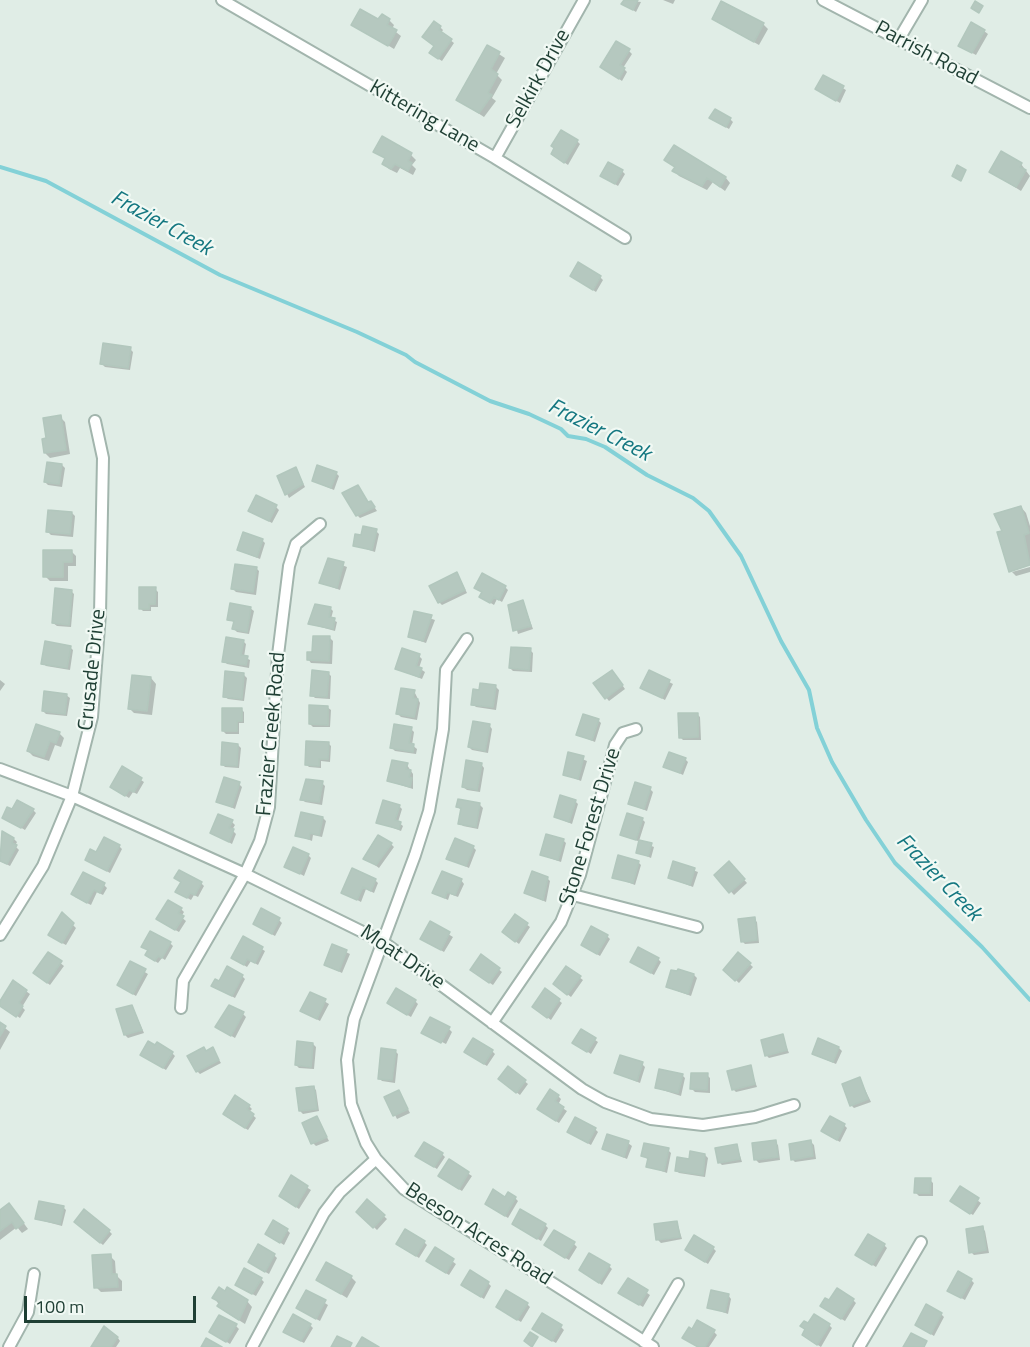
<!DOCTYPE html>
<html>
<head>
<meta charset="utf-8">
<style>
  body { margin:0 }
  #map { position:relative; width:1030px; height:1347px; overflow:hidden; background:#e0ede6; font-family:"Titillium Web",sans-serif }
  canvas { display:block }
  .scale { position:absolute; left:24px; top:1296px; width:172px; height:27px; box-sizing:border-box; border:3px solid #1f3f34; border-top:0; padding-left:8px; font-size:18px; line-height:21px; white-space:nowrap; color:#1f3f34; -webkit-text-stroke:4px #f1f9f4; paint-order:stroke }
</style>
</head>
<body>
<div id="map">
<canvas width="1030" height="1347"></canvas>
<div class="scale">100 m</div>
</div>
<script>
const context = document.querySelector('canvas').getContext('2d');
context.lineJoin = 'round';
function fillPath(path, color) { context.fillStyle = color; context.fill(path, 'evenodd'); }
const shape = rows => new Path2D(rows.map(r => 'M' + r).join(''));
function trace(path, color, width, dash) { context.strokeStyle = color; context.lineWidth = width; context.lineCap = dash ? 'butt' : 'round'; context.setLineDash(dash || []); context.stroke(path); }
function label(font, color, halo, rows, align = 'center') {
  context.font = font + ' "Titillium Web",sans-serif'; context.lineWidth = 4.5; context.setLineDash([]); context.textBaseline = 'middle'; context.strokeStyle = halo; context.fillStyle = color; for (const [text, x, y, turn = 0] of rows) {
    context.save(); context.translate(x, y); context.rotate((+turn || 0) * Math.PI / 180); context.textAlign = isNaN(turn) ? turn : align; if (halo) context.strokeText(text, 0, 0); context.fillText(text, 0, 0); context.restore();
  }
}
const shadow = shape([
  [625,0,641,2,636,12,623,4],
  [663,0,675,0,673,4],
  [713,19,763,24,768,29,759,45],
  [389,20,394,25,392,29,401,36,394,49,353,24],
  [440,27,443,30,441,33,454,43,442,61,434,56,435,46,427,40],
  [984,31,988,34,976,55,963,48],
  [488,47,505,58,496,74,502,80,492,98,496,101,484,117,458,100],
  [629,51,632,54,623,68,627,72,622,81,602,67],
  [824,77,846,90,840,103,817,89],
  [711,118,730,119,733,122,729,129],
  [577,141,580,144,568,165,552,154],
  [674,147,726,178,730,183,725,191,713,182,707,190,679,176,674,171,676,168,666,159],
  [375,151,411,155,416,160,412,165,416,169,413,175,400,168,397,173,389,169,384,164,386,160],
  [1021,164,1030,176,1021,191,991,172],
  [622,171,625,174,618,186,605,178],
  [572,276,600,277,603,280,596,292],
  [130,349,133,352,130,370,105,367,102,364],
  [60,417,65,422,70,454,50,458,45,453,48,439],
  [62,465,65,468,62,487,48,485,45,482],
  [296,469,305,487,289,498,279,477],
  [336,473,339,476,334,490,313,481],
  [371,502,377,511,360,518,357,515],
  [276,507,279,510,272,523,253,513],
  [1021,507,1026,513,1030,526,1030,564,1011,569,1011,572,1004,531],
  [72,513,75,516,73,537,51,535,48,532],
  [376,531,379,534,375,552,354,545],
  [262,540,265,543,260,559,238,550],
  [71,551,76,556,76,566,68,566,68,581,50,581,45,576],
  [329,560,347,567,340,590,321,583],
  [1030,567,1030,572,1016,576,1012,572],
  [256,568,259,571,256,595,236,592,233,589],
  [459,577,467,593,442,605,439,602],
  [505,587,508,590,502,602,497,599,494,605,481,597,483,593],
  [155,589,158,592,158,607,151,607,151,611,143,611,140,608],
  [71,591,74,594,71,627,57,626,53,623],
  [523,602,533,629,518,634,510,606],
  [250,608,254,611,249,634,237,632,234,629,235,623,229,619],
  [330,608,333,611,331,619,337,622,335,631,310,624],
  [415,613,435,620,426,643,409,637],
  [330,638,333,641,332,664,311,663,308,659],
  [243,641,246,644,244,657,250,660,249,668,227,664,224,661],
  [70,647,73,650,70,670,46,666,43,663],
  [530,650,533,653,532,672,513,671,510,668],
  [419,656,422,659,419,668,425,672,422,679,397,669],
  [649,672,673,684,665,700,642,688],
  [328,673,331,676,330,699,315,698,312,695],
  [244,675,247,678,244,701,228,699,224,696],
  [615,675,625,689,609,701,595,684],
  [151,678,156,684,152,715,134,713,129,708],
  [0,680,5,684,0,691],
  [496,687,499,690,496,710,476,707,473,704,480,691],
  [414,691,420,703,417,720,401,717,398,714],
  [66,695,70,698,67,716,46,714,43,711],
  [327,707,331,710,330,727,313,727,310,724],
  [241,709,244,712,244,723,239,723,239,734,226,734,223,731],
  [697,714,700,717,701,740,683,740,680,737],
  [598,720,601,723,595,742,578,735],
  [489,725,492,729,488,753,472,750,469,747],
  [411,729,414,732,412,745,417,749,416,754,395,751,392,748],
  [59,733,64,738,61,747,55,745,49,761,33,756,28,751],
  [328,743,331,746,330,762,321,761,321,768,309,767,306,764],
  [238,745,241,748,239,768,225,767,222,764],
  [570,754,587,761,581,781,564,774],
  [685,759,688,762,683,775,665,766],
  [481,764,484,768,480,792,467,790,463,787],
  [407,765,413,774,413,789,388,781],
  [123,768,144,782,137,794,133,792,129,798,115,789],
  [322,783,325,786,322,805,305,802,302,799],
  [239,784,242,787,235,809,217,801],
  [650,789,653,792,647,811,630,804],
  [575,801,578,804,572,824,555,817],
  [480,805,483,808,478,829,463,826,460,823,461,810,458,807],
  [399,806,402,809,398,822,403,826,401,831,378,822],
  [33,810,36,813,25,830,3,817,13,811],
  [323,818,326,821,322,837,313,835,312,841,297,835],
  [642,819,645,822,639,841,654,847,651,858,637,852,640,842,622,834],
  [232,822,235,825,232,830,236,834,232,844,212,833],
  [2,833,14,839,17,842,15,846,19,850,10,866,0,861],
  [563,840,566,843,561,862,541,855],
  [372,844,391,844,394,847,379,868,365,858],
  [119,846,122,849,110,873,87,860],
  [473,847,476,850,469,868,448,858],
  [308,855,311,858,304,876,286,866],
  [638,862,641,865,635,885,614,877],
  [674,863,698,872,693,887,670,878],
  [729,863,747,883,734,895,716,875],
  [176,878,201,883,204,886,198,897,194,895,191,900,177,892,182,883],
  [547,878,550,881,546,902,526,893],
  [375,880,378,883,374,893,366,889,361,902,343,892],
  [461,880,464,884,458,897,450,894,448,900,434,893],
  [104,885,107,888,103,895,97,892,91,905,75,897],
  [181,909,184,912,181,917,186,921,179,932,161,922],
  [62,914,76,928,66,945,53,938],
  [515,916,530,927,519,944,507,935],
  [754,919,757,922,759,943,745,944,742,941],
  [279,920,282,923,275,936,254,924],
  [430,923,453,937,444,952,422,939],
  [607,936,610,939,600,956,582,945],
  [244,938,265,951,258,965,251,961,247,967,236,960],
  [170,943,173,946,165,960,162,958,158,963,146,955,149,951,143,946],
  [333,946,350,954,342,973,326,965],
  [49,954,64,966,50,985,38,976],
  [738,954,753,967,739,983,725,970],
  [482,956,502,972,493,985,475,973],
  [658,959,661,962,654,975,632,962],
  [130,963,148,974,136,996,118,985],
  [567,968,583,980,571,997,558,987],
  [694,975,697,978,691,996,667,987],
  [242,976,245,979,235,998,216,988,220,983],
  [13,982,30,994,22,1007,25,1010,20,1018,0,1005],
  [545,990,562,1003,551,1020,537,1010],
  [310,993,329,1004,320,1021,302,1011],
  [415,1001,418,1004,411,1017,392,1006],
  [132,1006,144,1033,128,1038,125,1035],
  [224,1013,243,1014,246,1017,235,1038,216,1027],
  [0,1024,10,1032,0,1050],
  [449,1029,452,1032,446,1044,424,1033],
  [582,1031,598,1042,591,1054,577,1045],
  [782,1036,789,1053,769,1058,766,1055],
  [313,1044,316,1047,314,1069,299,1068,296,1065],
  [839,1048,842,1051,836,1064,813,1054],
  [212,1049,221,1063,200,1074,197,1071,207,1052],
  [395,1051,398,1054,395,1083,382,1081,379,1078],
  [492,1051,495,1054,487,1066,469,1055],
  [172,1053,175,1056,166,1070,145,1057],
  [642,1064,645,1067,640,1083,616,1073],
  [750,1067,757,1087,736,1092,733,1089],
  [508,1068,528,1084,520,1095,503,1082],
  [682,1075,685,1078,681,1096,656,1088],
  [707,1075,710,1078,710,1093,695,1092,692,1089],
  [860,1079,871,1102,854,1108,851,1105],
  [313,1087,316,1090,319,1111,303,1114,300,1111],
  [399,1092,410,1113,397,1119,386,1097],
  [558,1096,561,1099,558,1105,567,1111,559,1123,542,1112],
  [249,1106,252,1109,249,1112,256,1118,248,1130,227,1117],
  [317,1118,329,1141,316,1146,313,1143],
  [844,1125,847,1128,840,1142,826,1134],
  [595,1129,598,1132,591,1145,568,1132],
  [775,1142,778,1145,780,1160,759,1163,756,1160],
  [811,1142,814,1145,816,1159,795,1162,792,1159],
  [628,1143,632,1146,627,1159,604,1149],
  [737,1146,742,1162,722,1165,719,1162],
  [668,1150,671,1153,667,1173,648,1166,649,1160,643,1156],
  [442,1154,445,1157,437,1169,420,1158],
  [705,1155,708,1158,705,1177,679,1173,676,1170],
  [449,1161,472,1176,462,1191,443,1179],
  [292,1178,311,1190,299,1209,280,1196],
  [930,1180,933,1183,933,1196,919,1196,916,1193],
  [960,1188,981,1203,973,1215,955,1204],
  [515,1198,518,1201,508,1218,490,1206,505,1199],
  [368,1202,387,1219,377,1230,358,1212],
  [63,1207,66,1210,62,1226,36,1219],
  [14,1210,28,1229,22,1233,17,1227,0,1240,0,1212],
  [677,1222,682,1239,661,1243,658,1240],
  [79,1225,109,1231,112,1234,103,1245],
  [545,1225,548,1228,541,1241,517,1226],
  [982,1228,985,1231,989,1253,974,1255,971,1252],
  [287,1230,290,1233,284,1245,267,1234],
  [424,1242,427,1245,419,1258,398,1244],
  [574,1244,577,1247,569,1260,549,1248],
  [884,1245,887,1248,876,1267,860,1257],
  [713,1248,716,1251,708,1264,687,1250],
  [435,1249,456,1264,449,1275,431,1264],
  [274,1255,277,1258,269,1274,253,1265],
  [110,1256,115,1261,116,1275,122,1281,122,1291,101,1292,96,1287],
  [609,1266,612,1269,602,1285,580,1270],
  [351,1277,356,1282,347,1298,318,1280],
  [261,1279,264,1282,256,1296,240,1287],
  [628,1280,650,1295,643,1307,623,1295],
  [971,1280,974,1283,965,1300,952,1293],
  [488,1283,491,1286,484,1299,462,1285],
  [307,1292,328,1305,320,1321,301,1311],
  [728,1295,731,1299,728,1314,709,1307],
  [214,1298,247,1301,252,1307,245,1324,224,1311],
  [853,1300,856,1303,845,1321,825,1309,830,1302],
  [527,1304,530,1307,521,1322,501,1310],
  [941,1314,944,1317,934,1336,917,1325],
  [310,1325,313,1328,304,1343,288,1334],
  [808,1325,829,1325,832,1328,821,1347,807,1338],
  [236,1326,239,1329,230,1344,211,1332],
  [561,1327,564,1330,556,1343,537,1332],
  [693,1331,714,1332,717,1335,709,1347,698,1347,687,1340],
  [118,1338,120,1341,116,1347,93,1347]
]);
const stream = shape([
  [0,167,46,181,220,275,357,332,406,355,415,362,490,401,529,414,561,429,568,436,586,439,605,447,647,475,693,498,709,511,741,556,781,641,809,690,817,728,832,762,866,820,895,863,982,947,1030,1000]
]);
const building = shape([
  [624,0,638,0,633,10,621,4,624,0],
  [721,1,764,23,754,42,712,19,721,1],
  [975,1,983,6,979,13,971,8,975,1],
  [360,9,378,19,382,14,390,19,387,25,397,30,388,46,351,25,360,9],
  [434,21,441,26,439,30,452,39,438,59,429,53,434,46,422,37,434,21],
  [971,22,985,30,972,53,958,46,971,22],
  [616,41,630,49,620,65,625,68,619,79,600,67,616,41],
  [487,45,500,52,491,69,498,74,488,93,492,95,479,113,456,100,487,45],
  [823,75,844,86,836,101,815,89,823,75],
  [715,109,731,118,726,127,709,118,715,109],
  [561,130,578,140,564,163,551,154,554,148,551,146,561,130],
  [382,136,412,153,408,161,412,163,408,171,395,164,391,169,382,164,385,158,373,152,382,136],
  [674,145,726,177,720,187,707,178,702,186,672,171,675,167,664,160,674,145],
  [1001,151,1022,163,1020,167,1026,170,1016,187,989,172,1001,151],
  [608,162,623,170,615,184,600,176,608,162],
  [957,165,966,170,961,181,952,176,957,165],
  [578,262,601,276,593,290,570,276,578,262],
  [103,343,131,347,128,368,100,364,103,343],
  [61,415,66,450,44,453,42,439,46,438,43,418,61,415],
  [47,462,62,464,59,484,44,482,47,462],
  [317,465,337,472,331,488,312,481,317,465],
  [296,467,303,484,285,495,277,476,296,467],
  [358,485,368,502,371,501,375,507,356,516,342,493,358,485],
  [256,495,277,505,269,521,248,511,256,495],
  [1021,506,1029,533,1024,535,1030,565,1009,572,997,532,1002,531,994,514,1021,506],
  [48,510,72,512,70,534,46,532,48,510],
  [363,526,377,529,372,550,353,546,355,534,361,535,363,526],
  [243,532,263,539,257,557,237,550,243,532],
  [43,550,72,550,72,562,63,562,63,577,43,577,43,550],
  [328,558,344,562,337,588,319,583,328,558],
  [235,564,257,567,253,592,231,589,235,564],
  [457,572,465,590,438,603,429,586,457,572],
  [482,573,506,586,499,600,494,597,490,603,479,597,482,592,474,588,482,573],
  [139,587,156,587,155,604,149,604,149,609,139,609,139,587],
  [55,588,72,590,69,625,52,623,55,588],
  [523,600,531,626,513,631,508,605,523,600],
  [230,603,251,607,247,632,232,629,234,621,227,620,230,603],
  [315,604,331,607,329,617,335,618,333,629,308,624,315,604],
  [414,611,432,615,423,641,408,637,414,611],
  [313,636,330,636,329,661,307,660,307,652,312,652,313,636],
  [226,637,244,640,241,655,248,656,246,665,222,662,226,637],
  [45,641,71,646,67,668,41,664,45,641],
  [511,647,531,648,529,670,509,668,511,647],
  [402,648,420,654,416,666,422,668,419,677,395,669,402,648],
  [312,670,329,672,327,697,310,696,312,670],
  [612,670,623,685,605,699,593,683,612,670],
  [649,670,670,680,662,698,640,688,649,670],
  [225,671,244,673,242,699,223,697,225,671],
  [132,675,151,677,147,711,128,709,132,675],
  [480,683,496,685,493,707,471,705,473,689,479,690,480,683],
  [401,688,415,690,413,698,418,699,414,717,396,714,401,688],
  [44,691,67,694,65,714,42,711,44,691],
  [309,705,328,706,328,725,309,724,309,705],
  [222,708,242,708,242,721,237,721,237,731,222,731,222,708],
  [678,713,698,713,698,737,679,738,678,713],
  [583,714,599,719,592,740,576,735,583,714],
  [473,721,490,724,485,751,468,747,473,721],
  [36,724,60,732,56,743,50,741,44,757,27,751,36,724],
  [394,724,412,727,409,743,414,744,413,752,390,748,394,724],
  [306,741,329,742,328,759,319,759,319,766,305,765,306,741],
  [222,742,238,744,237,766,221,765,222,742],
  [568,752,584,756,578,779,563,775,568,752],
  [669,752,686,758,680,773,663,767,669,752],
  [392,760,408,763,406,769,411,770,409,777,412,778,410,787,387,781,392,760],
  [466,760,482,763,477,790,462,787,466,760],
  [122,766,142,778,134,792,129,790,125,796,110,787,122,766],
  [224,777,240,782,232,807,216,802,224,777],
  [306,779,323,781,319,802,300,800,306,779],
  [635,782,651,787,644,809,628,804,635,782],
  [560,795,576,800,569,822,554,817,560,795],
  [458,799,480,803,476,827,458,824,461,808,456,807,458,799],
  [17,800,34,809,21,828,2,818,7,807,12,809,17,800],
  [383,800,400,805,395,820,401,822,399,829,376,823,383,800],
  [301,812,323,817,319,835,310,833,309,839,295,836,301,812],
  [627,813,643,818,636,840,620,835,627,813],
  [218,814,233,820,229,828,234,829,229,842,210,833,218,814],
  [2,831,14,838,12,843,17,845,7,864,0,861,2,831],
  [546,834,564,839,558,860,540,855,546,834],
  [378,835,392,843,376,865,363,859,378,835],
  [104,837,120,845,107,871,85,860,90,849,96,852,104,837],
  [455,838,474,846,466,866,446,859,455,838],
  [639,840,652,843,648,856,636,853,639,840],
  [293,847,309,854,300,874,284,867,293,847],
  [618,855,639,861,633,883,612,878,618,855],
  [673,861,695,868,690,885,668,878,673,861],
  [729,861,745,879,729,893,714,875,729,861],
  [352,868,376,879,371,891,363,887,357,900,341,893,352,868],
  [179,870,202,882,195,895,190,893,187,898,175,892,181,882,174,878,179,870],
  [442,871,462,879,455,895,447,892,445,898,432,893,442,871],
  [532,871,548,877,543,900,524,893,532,871],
  [83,872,105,883,100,893,94,890,87,903,71,894,83,872],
  [168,900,182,908,178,913,184,916,175,930,156,919,168,900],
  [261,908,280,918,272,934,253,924,261,908],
  [62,912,74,923,62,943,48,935,62,912],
  [515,914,528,923,515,942,502,932,515,914],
  [755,917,757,940,741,942,738,919,755,917],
  [430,921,450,932,441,950,420,939,430,921],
  [591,926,608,935,597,954,581,945,591,926],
  [150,931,171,942,162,958,158,956,155,961,145,955,148,950,141,947,150,931],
  [243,936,263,947,255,963,247,959,244,965,231,958,243,936],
  [332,944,347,950,339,971,324,965,332,944],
  [638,947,659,958,651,973,630,962,638,947],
  [48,952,62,961,47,983,33,973,48,952],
  [738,952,751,963,735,981,723,970,738,952],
  [481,954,500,968,489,983,470,970,481,954],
  [130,961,146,969,133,994,117,985,130,961],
  [227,966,243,975,232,996,211,986,215,979,219,981,227,966],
  [566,966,581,976,567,995,553,984,566,966],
  [678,969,694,974,688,994,666,987,671,970,677,971,678,969],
  [13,980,27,990,19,1003,23,1006,16,1017,0,1006,0,1001,13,980],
  [396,988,416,1000,407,1015,387,1003,396,988],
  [545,988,560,999,547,1018,532,1007,545,988],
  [310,992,326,999,317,1019,300,1011,310,992],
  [132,1005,142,1030,124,1035,116,1009,132,1005],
  [229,1005,244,1012,231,1036,215,1027,229,1005],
  [430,1017,450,1027,441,1043,421,1033,430,1017],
  [0,1022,6,1026,0,1036,0,1022],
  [581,1029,596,1038,587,1052,572,1043,581,1029],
  [783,1034,787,1050,765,1056,761,1040,783,1034],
  [473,1038,493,1050,484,1064,464,1052,473,1038],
  [818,1038,839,1047,833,1062,812,1054,818,1038],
  [148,1041,155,1045,157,1042,173,1052,163,1068,140,1055,148,1041],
  [297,1041,313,1043,311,1067,295,1065,297,1041],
  [204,1047,206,1051,213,1047,219,1060,196,1072,187,1056,204,1047],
  [381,1048,396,1050,392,1080,378,1079,381,1048],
  [620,1055,643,1062,637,1081,614,1073,620,1055],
  [751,1065,755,1084,732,1090,727,1071,751,1065],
  [508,1066,526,1080,516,1093,498,1079,508,1066],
  [659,1069,683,1074,678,1093,655,1088,659,1069],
  [691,1073,708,1073,707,1090,690,1089,691,1073],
  [860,1077,868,1099,850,1106,842,1084,860,1077],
  [314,1086,317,1109,299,1111,296,1088,314,1086],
  [550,1089,559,1095,555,1101,564,1107,556,1121,537,1109,550,1089],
  [399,1090,408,1109,393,1116,384,1097,399,1090],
  [235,1095,250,1105,247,1109,254,1114,245,1128,223,1114,235,1095],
  [317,1116,327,1137,311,1144,302,1123,317,1116],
  [830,1116,845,1124,837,1140,821,1131,830,1116],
  [575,1117,596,1128,588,1143,567,1132,575,1117],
  [607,1134,629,1141,624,1157,602,1149,607,1134],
  [776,1140,778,1157,754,1160,752,1143,776,1140],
  [811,1140,813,1156,791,1160,789,1144,811,1140],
  [424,1142,443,1153,434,1167,415,1156,424,1142],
  [644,1143,669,1148,664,1171,646,1167,648,1158,641,1156,644,1143],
  [737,1144,740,1159,718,1163,715,1148,737,1144],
  [690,1151,705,1154,703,1175,675,1171,677,1157,689,1159,690,1151],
  [449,1159,469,1172,459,1189,438,1176,449,1159],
  [291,1175,308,1186,296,1207,279,1196,291,1175],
  [915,1178,931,1178,930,1193,914,1193,915,1178],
  [960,1186,979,1198,970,1214,950,1201,960,1186],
  [493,1189,505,1197,508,1192,516,1197,505,1216,485,1204,493,1189],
  [367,1199,385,1215,373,1228,356,1212,367,1199],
  [39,1201,64,1206,60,1224,35,1219,39,1201],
  [9,1203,24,1223,16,1229,12,1222,0,1231,0,1210,9,1203],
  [84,1209,110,1230,100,1243,74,1222,84,1209],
  [520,1209,546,1224,537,1239,512,1224,520,1209],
  [273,1220,288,1229,280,1243,265,1234,273,1220],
  [677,1221,680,1237,656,1240,654,1224,677,1221],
  [983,1226,986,1250,969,1253,966,1229,983,1226],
  [405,1229,425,1241,416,1256,396,1244,405,1229],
  [554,1230,575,1242,565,1258,544,1245,554,1230],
  [868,1234,885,1244,872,1265,855,1255,868,1234],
  [694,1235,714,1247,705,1262,685,1250,694,1235],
  [258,1244,275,1254,265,1272,248,1262,258,1244],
  [435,1247,454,1259,446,1273,426,1261,435,1247],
  [589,1253,610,1265,599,1283,579,1270,589,1253],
  [111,1254,112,1274,117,1274,118,1287,94,1288,92,1255,111,1254],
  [326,1262,352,1276,341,1294,316,1280,326,1262],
  [244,1268,262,1278,252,1294,235,1285,244,1268],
  [470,1270,489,1282,481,1297,461,1285,470,1270],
  [958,1271,972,1279,961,1298,947,1291,958,1271],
  [628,1278,648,1290,639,1305,618,1293,628,1278],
  [219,1287,225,1291,227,1287,248,1300,239,1320,217,1306,220,1302,212,1298,219,1287],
  [837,1288,854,1299,841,1319,820,1306,825,1298,829,1300,837,1288],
  [306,1290,326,1300,316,1319,296,1308,306,1290],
  [506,1290,528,1303,517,1320,496,1307,506,1290],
  [711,1290,729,1294,725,1312,707,1308,711,1290],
  [926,1304,942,1313,931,1334,915,1325,926,1304],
  [542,1313,562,1325,552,1341,532,1329,542,1313],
  [293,1314,311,1324,301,1341,283,1332,293,1314],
  [814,1314,830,1324,817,1345,802,1335,805,1329,800,1326,804,1321,808,1323,814,1314],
  [219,1315,237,1324,226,1342,209,1332,219,1315],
  [697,1320,715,1330,705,1347,698,1347,682,1338,689,1327,692,1329,697,1320],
  [104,1326,118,1337,111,1347,91,1347,104,1326],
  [530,1332,538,1337,532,1347,524,1341,530,1332],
  [911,1333,927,1341,924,1347,903,1347,911,1333],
  [337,1336,352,1343,350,1347,331,1347,337,1336],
  [362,1337,379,1347,356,1347,362,1337],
  [206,1338,222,1347,201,1347,206,1338]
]);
const minor = shape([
  [222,0,495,158,625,238],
  [823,0,1030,108],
  [899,39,922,0],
  [495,158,584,0],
  [467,639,446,670,443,729,429,811,415,855,354,1019,347,1060,351,1104,366,1143,376,1159,404,1189,653,1347],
  [0,769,72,796,245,874,383,942,582,1089,605,1102,651,1119,703,1125,755,1117,794,1105],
  [573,895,697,927],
  [0,935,43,866,72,796,92,717,100,614,103,458,95,421],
  [181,1008,183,981,245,874,260,841,269,807,278,655,289,566,296,544,320,524],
  [492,1023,561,922,580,875,615,745,623,733,636,729],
  [644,1342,678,1284],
  [9,1347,28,1312,34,1274],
  [252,1347,324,1213,340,1192,376,1159],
  [859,1347,921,1242]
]);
const streetNames = [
  ["Parrish Road",926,54,28],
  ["Selkirk Drive",539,79,-61],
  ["Kittering Lane",424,117,30],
  ["Crusade Drive",93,670,-84],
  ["Frazier Creek Road",272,734,-85],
  ["Stone Forest Drive",591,827,-73],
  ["Moat Drive",402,958,34],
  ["Beeson Acres Road",478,1235,33]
];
const waterNames = [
  ["Frazier Creek",161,224,29],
  ["Frazier Creek",599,431,27],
  ["Frazier Creek",938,878,46]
];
fillPath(shadow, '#0003');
trace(stream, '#83d1d7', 4);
fillPath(building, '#b5c8bf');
trace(building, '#b2c7bd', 1.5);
trace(minor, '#a2b5ad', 14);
trace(minor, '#fff', 10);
label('21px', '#1f3f34', '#f1f9f4', streetNames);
label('italic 22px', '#147780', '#f1f9f4', waterNames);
</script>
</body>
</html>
